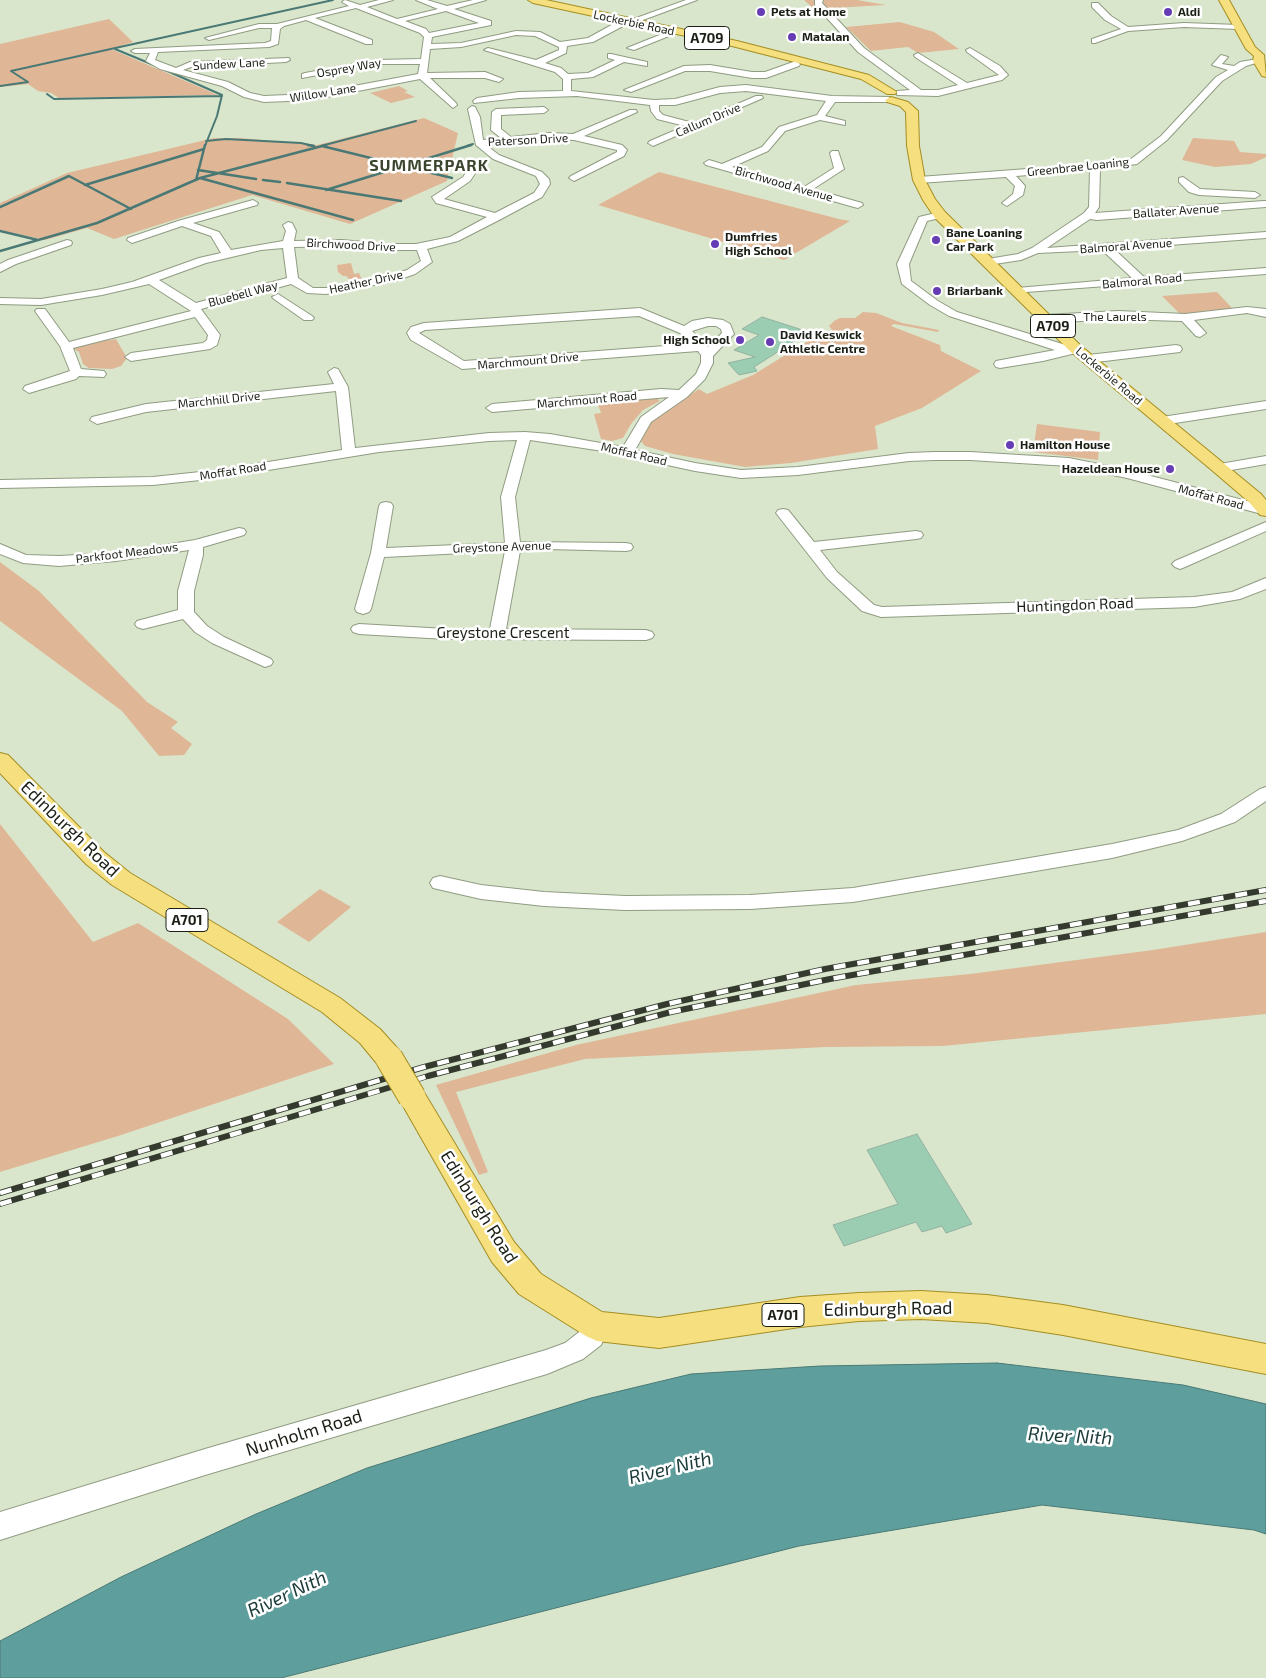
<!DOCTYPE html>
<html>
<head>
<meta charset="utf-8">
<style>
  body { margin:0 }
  canvas { display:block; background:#d9e6cb }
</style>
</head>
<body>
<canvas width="1266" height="1678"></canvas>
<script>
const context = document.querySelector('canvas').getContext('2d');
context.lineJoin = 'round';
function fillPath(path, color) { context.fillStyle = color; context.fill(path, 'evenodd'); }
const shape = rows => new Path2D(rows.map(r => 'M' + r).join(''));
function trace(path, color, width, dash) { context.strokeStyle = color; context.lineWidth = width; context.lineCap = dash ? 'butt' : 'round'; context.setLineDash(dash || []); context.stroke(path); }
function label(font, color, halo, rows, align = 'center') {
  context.font = font + ' "Exo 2",sans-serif'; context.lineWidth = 5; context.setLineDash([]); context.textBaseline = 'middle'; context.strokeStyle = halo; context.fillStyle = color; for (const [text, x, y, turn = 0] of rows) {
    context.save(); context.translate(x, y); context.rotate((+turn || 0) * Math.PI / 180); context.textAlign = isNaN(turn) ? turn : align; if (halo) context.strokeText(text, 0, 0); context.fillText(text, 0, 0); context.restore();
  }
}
const green = shape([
  [804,0,857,0,886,5,814,9],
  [109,19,133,42,111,49,218,95,59,98,51,93,38,91,28,84,0,87,0,44],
  [900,22,934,32,959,49,918,53,908,47,871,51,846,27],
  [399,86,408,91,404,92,415,97,391,103,370,93],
  [424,118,458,133,447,181,350,224,252,195,114,239,87,228,45,240,0,230,0,203,67,173,214,138,241,138,317,145],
  [1193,138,1234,141,1240,152,1266,154,1266,157,1251,164,1215,167,1182,160],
  [659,172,839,219,850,221,784,260,598,205],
  [351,263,354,274,359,273,362,280,352,282,346,276,343,276,338,272,337,265],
  [1217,292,1232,308,1181,315,1162,296],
  [863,312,876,313,902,323,939,330,938,332,894,324,891,326,940,345,941,351,981,371,922,408,875,426,878,449,791,463,745,467,673,454,645,446,640,440,653,419,699,389,707,394,753,375,821,333,833,331,829,326,834,321,840,318,855,318],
  [116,339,127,358,121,366,112,369,89,368,83,364,79,352,74,349,79,345],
  [656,397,660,401,643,410,631,424,623,438,612,441,601,439,594,414,601,413,597,402],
  [1037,424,1100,432,1098,460,1033,452],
  [0,562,39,591,147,702,178,722,171,728,192,744,184,755,159,756,122,711,0,621],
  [0,824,93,942,138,923,288,1019,334,1064,118,1136,0,1172],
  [320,889,351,907,309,942,277,922],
  [1266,932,1266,1014,943,1046,826,1047,585,1059,456,1092,488,1172,479,1175,436,1085,576,1045,856,985,970,974,1153,950]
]);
const water = shape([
  [997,1363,1183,1385,1266,1404,1266,1534,1254,1530,1042,1505,799,1546,281,1678,0,1678,0,1641,121,1577,256,1514,367,1468,591,1398,691,1374,820,1366,997,1363]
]);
const streamFar1 = shape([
  [115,49,156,66],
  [165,70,222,95,217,116,205,146],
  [0,86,28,82,11,71,333,0],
  [47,94,54,99,222,96],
  [206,141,226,139,301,143,314,146],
  [321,146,416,121],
  [467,146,473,144]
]);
const stream = shape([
  [308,145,314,146],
  [322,146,452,178],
  [198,170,256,179],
  [200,178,353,220],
  [196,180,205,145],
  [263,180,280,182],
  [287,183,401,201],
  [85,185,204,149],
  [326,190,471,145],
  [0,207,69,176,131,209],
  [0,231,38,240],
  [0,251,97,223,200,178,326,145]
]);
const building = shape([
  [762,317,809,332,754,367,757,371,739,375,728,363,755,357,734,350,759,335,742,329,762,317],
  [917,1134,972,1224,946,1233,942,1226,922,1232,916,1222,844,1246,833,1225,898,1204,867,1150,917,1134]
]);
const minor = shape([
  [345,0,360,5,379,0,393,0,367,7,397,19,438,9,416,0,427,0,447,6,473,0,486,0,454,9,491,21,491,25,432,37,431,44,461,43,516,31,540,32,560,42,588,38,617,22,623,22,623,26,593,42,567,46,566,53,545,63,561,68,568,74,588,73,615,60,608,58,608,54,611,54,647,62,647,66,624,62,593,77,571,79,571,91,654,100,675,99,720,87,746,85,832,96,889,97,889,101,886,102,835,102,825,116,845,121,845,125,820,120,785,131,768,151,732,167,804,187,834,168,830,153,832,151,838,151,844,169,813,189,862,203,863,205,858,208,854,207,706,165,704,163,709,160,722,164,762,147,779,127,817,115,826,101,746,91,720,93,675,105,659,105,659,111,663,115,693,123,756,96,762,96,763,98,653,146,648,143,650,141,685,126,657,119,651,111,650,105,577,96,519,98,474,103,473,101,477,98,519,92,563,91,563,79,555,72,484,50,488,48,536,60,559,50,559,47,535,36,516,35,461,47,430,49,427,73,485,72,503,79,499,82,485,78,430,78,456,103,457,105,453,108,420,79,311,100,264,102,244,97,222,86,160,69,146,61,150,53,135,53,131,51,135,49,265,43,271,41,272,28,259,28,209,40,205,38,259,24,277,24,349,6,342,2,345,0],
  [356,8,420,33,424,37,421,59,376,60,305,73,302,74,302,78,376,64,420,64,418,74,311,94,264,96,250,93,228,82,183,70,191,67,286,62,290,60,289,58,190,62,176,68,155,60,158,52,269,47,278,44,280,29,284,26,306,20,366,44,372,44,372,40,315,18,356,8],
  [446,11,479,23,429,33,426,29,405,21,446,11],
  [686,0,697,0,632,24,625,22,686,0],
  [815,0,823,0,822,3,864,48,921,90,938,90,958,85,915,57,914,55,918,53,967,83,999,75,967,52,966,50,970,48,1000,66,1008,75,1002,80,938,96,897,95,897,91,910,90,858,52,815,5,815,0],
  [1092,3,1098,3,1111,16,1128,27,1184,23,1239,25,1243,27,1239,29,1184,27,1128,31,1095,43,1092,43,1092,39,1121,29,1105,20,1092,7,1092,3],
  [672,30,679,32,634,50,627,48,672,30],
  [1221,55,1228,57,1222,64,1234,66,1240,62,1258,59,1262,61,1246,66,1222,81,1167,140,1137,164,1100,169,1099,207,1095,213,1264,201,1266,201,1266,207,1097,220,1090,219,1047,248,1266,232,1266,238,1114,249,1144,277,1266,268,1266,274,1013,293,1011,291,1013,289,1017,288,1132,278,1102,250,1038,253,1021,260,988,265,982,262,988,259,1018,254,1032,248,1084,213,1089,207,1090,170,1016,176,1025,186,1023,195,1007,206,1002,203,1013,194,1015,186,1006,177,919,183,914,180,919,177,1095,164,1131,159,1161,136,1216,77,1228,70,1212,65,1221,55],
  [796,61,800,64,799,66,766,78,752,78,710,71,685,71,631,92,624,90,684,66,710,65,752,72,765,72,796,61],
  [472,106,475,107,480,117,483,140,501,138,491,130,492,112,496,109,544,107,548,110,544,113,501,115,501,129,511,137,549,133,573,134,630,110,636,110,637,112,584,136,622,145,627,150,624,156,574,181,569,178,571,176,617,152,617,150,574,140,549,139,486,145,499,155,542,172,549,179,550,184,542,197,501,219,458,241,427,249,432,262,415,274,395,281,326,294,307,293,291,284,201,309,220,335,217,345,210,349,131,361,125,357,131,353,203,343,207,340,208,335,195,317,73,348,81,369,104,371,106,374,104,377,79,376,76,379,29,393,23,389,25,386,70,371,60,346,35,311,37,309,45,309,69,342,191,311,149,284,102,295,41,305,0,304,0,298,41,299,102,289,132,282,199,258,221,253,211,236,182,226,132,243,127,240,128,238,178,221,253,200,258,203,257,205,193,223,219,232,231,250,283,241,286,231,283,225,288,222,292,223,296,231,294,241,342,240,386,244,416,244,450,237,487,217,436,203,432,197,463,177,470,167,476,167,478,169,470,181,444,199,495,213,534,193,540,184,536,176,493,159,476,145,468,109,472,106],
  [342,246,386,250,417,250,421,261,407,270,392,275,326,288,313,288,298,278,294,247,342,246],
  [283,248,287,278,196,303,159,280,206,263,261,250,283,248],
  [1183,177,1200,189,1255,192,1260,195,1255,198,1199,195,1189,192,1179,182,1179,178,1183,177],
  [940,212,944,213,945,215,944,217,927,221,909,264,911,281,938,301,957,312,1069,346,1080,346,1082,349,1080,352,1043,361,1000,368,996,367,994,364,996,361,1055,350,949,316,930,305,902,284,897,264,918,219,919,217,940,212],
  [67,240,71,241,72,243,71,245,16,264,0,272,0,264,8,260,67,240],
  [278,294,312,316,314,318,312,320,304,320,274,299,272,297,278,294],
  [1247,307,1266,309,1266,317,1247,313,1194,320,1206,333,1200,337,1196,336,1182,321,1118,319,1045,323,1039,319,1045,315,1118,311,1185,314,1247,307],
  [640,308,684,326,692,321,708,318,723,320,730,324,734,334,713,356,713,363,705,379,687,397,651,422,635,450,695,463,741,470,798,467,909,453,935,452,970,452,1069,458,1128,470,1266,506,1266,514,1258,513,1127,478,1069,466,970,460,935,460,909,461,798,475,741,478,695,471,603,451,530,440,515,497,520,542,626,543,631,544,633,547,631,550,626,551,548,549,520,551,506,629,646,630,652,632,654,635,652,638,646,640,446,639,359,634,353,632,351,629,353,626,359,624,446,629,490,629,505,551,384,557,371,609,369,612,363,614,357,612,355,609,371,553,379,506,381,503,386,502,391,503,393,506,386,548,505,543,501,497,517,440,489,441,379,452,219,478,153,485,0,488,0,480,153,477,219,470,342,450,336,391,146,412,97,424,90,420,92,417,146,404,334,384,328,372,334,368,338,369,348,387,355,448,489,433,525,432,550,434,623,447,641,417,669,397,492,412,486,408,492,404,661,389,679,390,696,374,701,363,701,355,698,351,462,369,411,340,407,333,411,327,424,323,640,308],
  [639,316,680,333,692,344,464,361,419,333,425,330,639,316],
  [708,326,716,326,721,329,722,333,708,347,692,331,708,326],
  [1176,345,1180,346,1182,349,1180,352,1088,363,1082,359,1088,355,1176,345],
  [1266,401,1266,409,1162,425,1155,421,1162,417,1266,401],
  [1266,456,1266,464,1220,472,1213,468,1220,464,1266,456],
  [783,509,788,510,814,542,916,531,921,532,923,535,921,538,916,539,820,550,837,572,874,605,882,607,1194,597,1232,592,1266,578,1266,589,1240,599,1194,607,881,617,862,611,827,578,776,513,778,510,783,509],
  [1266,522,1266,531,1185,567,1180,569,1175,567,1172,564,1175,561,1266,522],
  [239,528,244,529,246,532,244,535,203,547,203,555,194,591,194,612,207,626,224,637,271,659,273,662,271,665,265,667,212,643,195,632,183,619,143,629,137,627,135,624,137,621,178,610,178,591,189,550,116,561,59,566,23,563,0,554,0,544,26,555,59,556,116,553,195,540,239,528],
  [1266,787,1266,801,1235,822,1182,841,1112,858,853,902,750,909,625,910,544,906,481,899,433,888,430,883,433,878,440,876,481,885,544,892,625,896,750,895,853,888,1112,844,1178,830,1221,814,1260,789,1266,787],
  [597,1314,606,1318,610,1326,601,1345,583,1359,547,1374,205,1475,0,1540,0,1512,205,1449,546,1350,565,1343,583,1329,588,1318,597,1314]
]);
const major = shape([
  [528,0,546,0,737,41,869,75,897,92,895,94,887,94,861,79,732,46,533,3,528,0],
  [1219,0,1229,0,1255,47,1264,55,1266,77,1262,76,1253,61,1254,56,1246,49,1219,0],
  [891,97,908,102,918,111,919,146,925,180,935,199,945,212,1081,346,1261,494,1266,500,1266,516,1260,515,1249,502,1214,472,1071,352,935,218,923,200,913,180,907,146,906,112,900,106,887,102,885,100,891,97],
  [0,753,8,755,104,852,130,873,340,998,380,1029,399,1050,403,1058,399,1066,389,1069,379,1066,360,1043,322,1012,112,885,86,864,0,773,0,753],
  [412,1086,422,1089,514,1242,541,1274,602,1312,659,1318,800,1297,859,1293,921,1291,987,1295,1063,1305,1266,1344,1266,1374,1063,1335,987,1323,921,1319,859,1321,800,1327,659,1348,597,1341,586,1336,519,1294,492,1262,398,1097,402,1089,412,1086]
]);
const rail = shape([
  [0,1193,424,1067,667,1004,825,969,1266,890],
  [0,1204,428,1076,671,1012,830,979,1266,901]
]);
const majorBridge = shape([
  [389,1058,412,1097]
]);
const markers = [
  [761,12,5,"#653cb4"],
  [1168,12,5,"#653cb4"],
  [792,37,5,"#653cb4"],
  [936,240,5,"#653cb4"],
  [715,244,5,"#653cb4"],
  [937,291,5,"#653cb4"],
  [740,340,5,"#653cb4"],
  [770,342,5,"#653cb4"],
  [1010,445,5,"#653cb4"],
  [1170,469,5,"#653cb4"]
];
const farPoinames = [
  ["Pets at Home",771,12],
  ["Aldi",1178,12],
  ["Matalan",802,37],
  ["Bane Loaning",946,233],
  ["Car Park",946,247],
  ["Dumfries",725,237],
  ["High School",725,251],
  ["Briarbank",947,291],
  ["David Keswick",780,335],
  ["Athletic Centre",780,349],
  ["High School",730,340,"right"],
  ["Hamilton House",1020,445],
  ["Hazeldean House",1160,469,"right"]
];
const farStreetnames = [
  ["Lockerbie Road",634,23,12],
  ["Sundew Lane",229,64,-3],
  ["Osprey Way",349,68,-10],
  ["Willow Lane",323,93,-9],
  ["Callum Drive",708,120,-23],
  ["Paterson Drive",528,140,-3],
  ["Greenbrae Loaning",1078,167,-6],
  ["Birchwood Avenue",784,184,16],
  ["Ballater Avenue",1176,211,-4],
  ["Birchwood Drive",351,245,3],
  ["Balmoral Avenue",1126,246,-4],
  ["Balmoral Road",1142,281,-5],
  ["Heather Drive",366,282,-12],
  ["Bluebell Way",243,294,-15],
  ["The Laurels",1115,317],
  ["Marchmount Drive",528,361,-5],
  ["Lockerbie Road",1109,376,40],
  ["Marchhill Drive",219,400,-6],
  ["Marchmount Road",587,400,-5],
  ["Moffat Road",634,454,13],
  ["Moffat Road",233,471,-9],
  ["Moffat Road",1211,497,15],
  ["Greystone Avenue",502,547,-2],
  ["Parkfoot Meadows",127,553,-7]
];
const shields = [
  [707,38,45],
  [1053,326,45],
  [187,920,42],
  [783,1315,42]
];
const shieldNames = [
  ["A709",707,38],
  ["A709",1053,326],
  ["A701",187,920],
  ["A701",783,1315]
];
const streetNames = [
  ["Huntingdon Road",1075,605,-2],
  ["Greystone Crescent",503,633]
];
const farDistrictnames = [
  ["SUMMERPARK",429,166]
];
const nearStreetnames = [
  ["Edinburgh Road",70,829,44],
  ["Edinburgh Road",479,1207,58],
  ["Edinburgh Road",888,1309,-1],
  ["Nunholm Road",304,1433,-17]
];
const nearWaternames = [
  ["River Nith",1070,1436,3],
  ["River Nith",670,1468,-14],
  ["River Nith",287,1594,-25]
];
fillPath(green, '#dfb797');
fillPath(water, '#5e9f9e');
trace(water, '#4a7975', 1);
trace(streamFar1, '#4a7975', 2);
trace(stream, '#4a7975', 2.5);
fillPath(building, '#9acdb1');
trace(building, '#94b1a1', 1);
trace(minor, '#909c82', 2);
trace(major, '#a58e22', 2);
fillPath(minor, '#fff');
fillPath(major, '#f5df7f');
trace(rail, '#343b2e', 6);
trace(rail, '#fff', 4.5, [12]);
trace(majorBridge, '#a58e22', 29, []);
trace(majorBridge, '#f5df7f', 27);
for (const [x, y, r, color] of markers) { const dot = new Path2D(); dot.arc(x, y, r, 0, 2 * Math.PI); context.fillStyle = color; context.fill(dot); trace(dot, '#fff', 2); }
label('bold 12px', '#1b2016', '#fff', farPoinames, 'left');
label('12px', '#1b2016', '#fff', farStreetnames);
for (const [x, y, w] of shields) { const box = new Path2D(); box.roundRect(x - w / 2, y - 11.5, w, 23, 4); context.fillStyle = '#fff'; context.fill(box); trace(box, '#1b2016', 1); }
label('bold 14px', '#1b2016', null, shieldNames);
label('15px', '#1b2016', '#fff', streetNames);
context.letterSpacing = '1px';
label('bold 16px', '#3b452e', '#fff', farDistrictnames);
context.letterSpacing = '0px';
label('18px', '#1b2016', '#fff', nearStreetnames);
label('italic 19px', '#1a3b3a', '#fff', nearWaternames);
</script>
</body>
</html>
